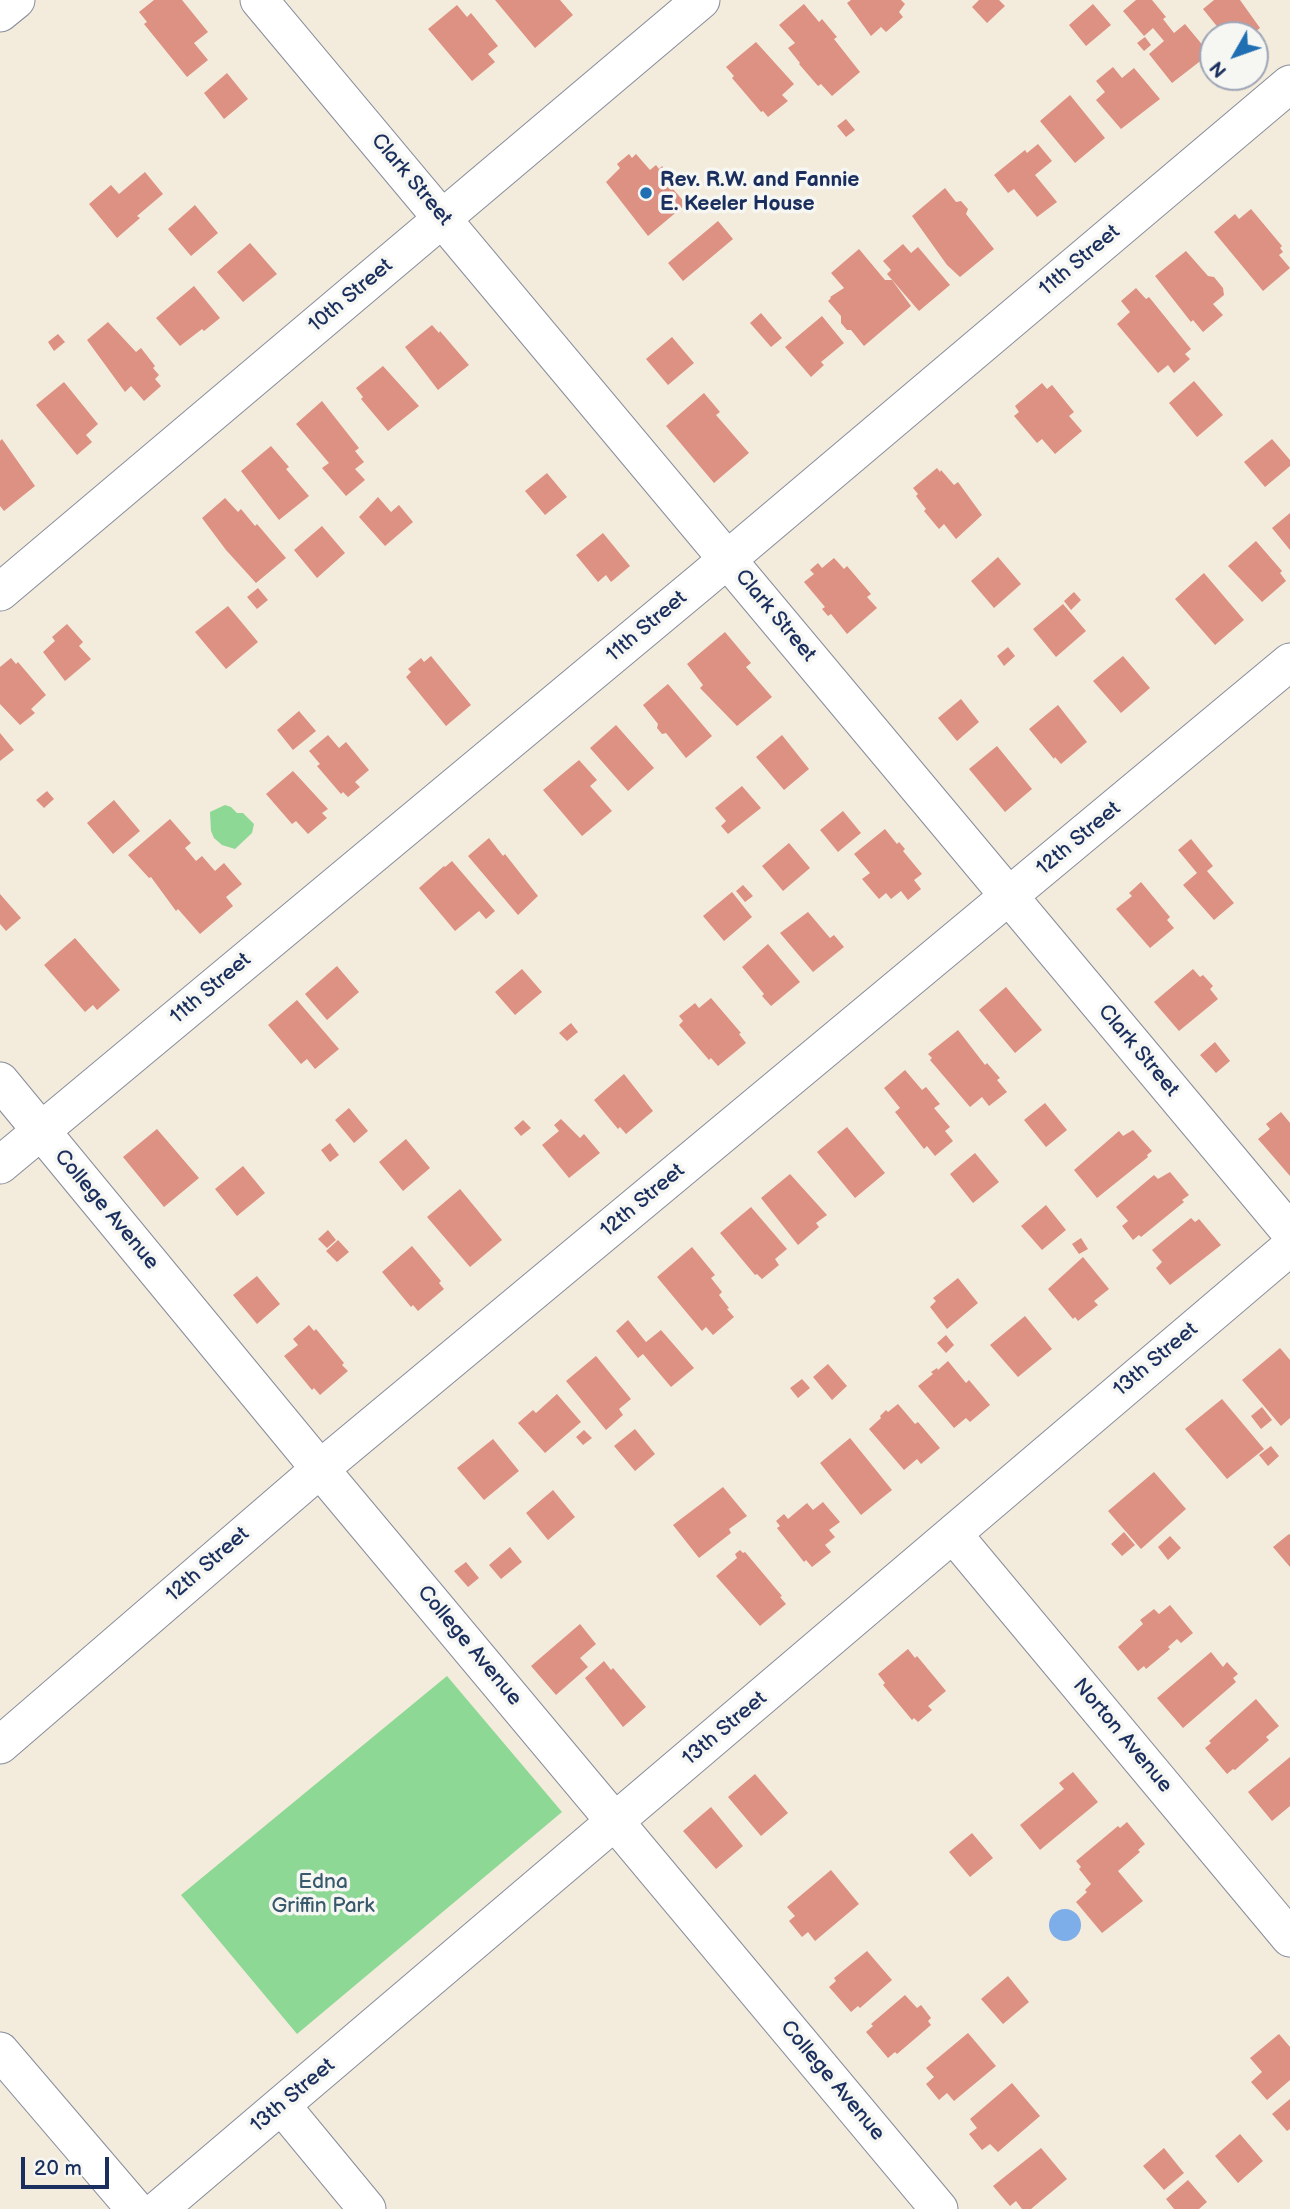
<!DOCTYPE html>
<html>
<head>
<meta charset="utf-8">
<style>
  body { margin:0 }
  #map { position:relative; width:1290px; height:2209px; overflow:hidden; background:#f3ebdb; font-family:"Balsamiq Sans",sans-serif }
  canvas { display:block }
  .north { position:absolute; left:1199px; top:21px; width:70px; height:70px; box-sizing:border-box; background:#f6f6f2; border:2px solid #9ea6b7; border-radius:50%; rotate:230deg; font-size:19px; font-weight:700; line-height:28px; text-align:center; color:#1b2f5e }
  .north::after { content:''; display:block; margin:auto; width:24px; height:32px; background:#1f6fb2; clip-path:polygon(50% 0,100% 100%,50% 72%,0 100%) }
  .scale { position:absolute; left:21px; top:2157px; width:88px; height:32px; box-sizing:border-box; border:4px solid #1b2f5e; border-top:0; padding-left:9px; font-size:21px; line-height:24px; white-space:nowrap; color:#1b2f5e; -webkit-text-stroke:5px #f6f6f2; paint-order:stroke }
</style>
</head>
<body>
<div id="map">
<canvas width="1290" height="2209"></canvas>
<div class="north">N</div>
<div class="scale">20 m</div>
</div>
<script>
const context = document.querySelector('canvas').getContext('2d');
context.lineJoin = 'round';
function fillPath(path, color) { context.fillStyle = color; context.fill(path, 'evenodd'); }
const shape = rows => new Path2D(rows.map(r => 'M' + r).join(''));
function trace(path, color, width, dash) { context.strokeStyle = color; context.lineWidth = width; context.lineCap = dash ? 'butt' : 'round'; context.setLineDash(dash || []); context.stroke(path); }
function label(font, color, halo, rows, align = 'center') {
  context.font = font + ' "Balsamiq Sans",sans-serif'; context.lineWidth = 7; context.setLineDash([]); context.textBaseline = 'middle'; context.strokeStyle = halo; context.fillStyle = color; for (const [text, x, y, turn = 0] of rows) {
    context.save(); context.translate(x, y); context.rotate((+turn || 0) * Math.PI / 180); context.textAlign = isNaN(turn) ? turn : align; if (halo) context.strokeText(text, 0, 0); context.fillText(text, 0, 0); context.restore();
  }
}
const green = shape([
  [225,805,231,807,237,813,243,813,254,824,252,833,235,849,222,845,214,838,211,831,210,812],
  [447,1676,562,1812,297,2034,181,1895]
]);
const water = shape([
  '1049 1925a16 16 0 1 1 32 0a16 16 0 1 1-32 0Z'
]);
const building = shape([
  [154,0,182,0,208,32,194,43,208,60,187,77,144,24,147,22,139,12],
  [495,0,560,0,573,15,535,48],
  [851,0,901,0,905,4,899,12,903,17,886,32,881,27,871,36,847,3],
  [979,0,999,0,1005,6,987,23,972,7],
  [1136,0,1152,0,1166,17,1163,19,1174,33,1185,24,1205,48,1207,46,1212,52,1172,83,1149,54,1164,41,1153,28,1144,36,1123,11],
  [1214,0,1240,0,1260,28,1251,35,1224,35,1203,9],
  [804,4,819,22,822,19,837,37,834,39,860,72,832,96,821,84,818,86,799,64,800,63,788,48,795,43,779,25],
  [1093,4,1111,25,1086,46,1069,25],
  [457,5,467,17,471,13,498,46,488,54,495,62,472,81,428,29],
  [1145,37,1151,45,1144,51,1137,43],
  [756,42,794,84,782,95,788,101,768,117,763,111,761,112,732,78,734,76,726,67],
  [1113,67,1122,78,1134,68,1160,99,1121,129,1096,100,1105,92,1096,81],
  [227,73,248,99,224,119,204,93],
  [1070,95,1105,138,1075,163,1040,121],
  [846,119,855,130,846,137,837,126],
  [1038,144,1052,161,1035,175,1057,202,1037,217,1014,189,1008,193,994,175,1025,150,1027,153],
  [629,154,632,158,636,154,650,170,656,165,659,169,662,166,673,180,670,182,675,187,673,189,686,204,648,236,606,182,620,168,617,164],
  [145,172,163,194,137,216,140,218,117,238,89,204,111,185,119,194],
  [945,188,956,202,961,201,968,209,966,214,994,249,960,277,947,265,912,216],
  [195,205,218,233,191,256,168,229],
  [1251,209,1282,246,1280,248,1283,252,1279,255,1290,268,1263,291,1214,232,1235,214,1239,219],
  [718,221,733,239,683,281,668,263],
  [250,243,277,274,243,302,217,272],
  [903,244,911,253,918,247,950,285,919,311,887,274,891,270,883,261],
  [859,249,885,280,892,280,911,306,864,346,851,330,847,330,841,323,841,316,828,301,831,298,830,297,844,288,831,273],
  [1186,251,1208,276,1214,277,1223,288,1224,295,1213,304,1223,315,1203,332,1193,320,1191,322,1155,276],
  [194,286,220,318,204,331,202,329,180,346,156,318],
  [1136,288,1146,299,1149,297,1191,349,1185,354,1190,359,1174,373,1168,365,1158,373,1117,324,1130,312,1121,301],
  [761,313,782,338,771,347,750,323],
  [822,316,844,343,821,362,824,365,811,377,785,347],
  [108,322,136,352,141,348,155,366,153,368,159,375,155,379,161,386,144,401,131,386,125,392,87,340],
  [432,325,439,333,440,331,469,365,438,390,405,347],
  [58,334,65,342,54,351,48,342],
  [672,337,694,363,668,385,646,359],
  [383,366,419,406,388,431,361,399,363,397,356,388],
  [1194,381,1223,415,1197,437,1169,403],
  [64,382,98,424,86,435,92,442,77,455,36,405],
  [1042,383,1047,389,1052,385,1074,412,1069,416,1082,431,1055,454,1042,439,1037,443,1014,416,1019,412,1015,406],
  [704,393,720,412,716,415,749,453,714,483,666,426],
  [322,401,359,448,355,451,364,462,355,469,365,480,346,496,322,468,329,463,296,424],
  [2,439,35,486,4,511,0,506,0,441],
  [1272,439,1290,460,1290,466,1265,487,1244,462],
  [271,446,289,467,286,469,309,496,279,520,241,471],
  [937,468,940,472,941,470,954,485,958,482,982,515,956,539,944,524,939,529,924,511,926,509,916,496,918,494,913,488],
  [547,473,567,497,545,515,525,491],
  [378,497,391,512,399,505,413,522,385,546,359,517],
  [225,498,238,512,241,509,255,526,257,524,286,558,256,583,226,550,202,518],
  [1290,513,1290,550,1272,528],
  [322,526,345,553,317,578,294,550],
  [603,533,630,566,611,582,606,575,598,582,576,555],
  [1256,541,1282,571,1280,573,1286,581,1262,602,1228,566],
  [998,557,1021,584,994,608,971,581],
  [834,558,844,569,847,566,871,594,867,597,877,608,847,634,831,614,828,616,822,609,825,607,804,582,814,574,810,570,818,563,822,568],
  [1204,573,1244,620,1215,645,1175,599],
  [258,588,268,600,257,609,247,597],
  [1074,592,1081,600,1071,610,1064,601],
  [1063,604,1086,631,1056,657,1033,629],
  [228,606,258,642,226,669,195,632],
  [67,624,83,642,79,646,91,659,65,681,43,652,55,641,52,637],
  [725,632,751,663,746,667,772,697,737,726,700,688,703,685,687,664],
  [1008,647,1015,656,1004,666,997,656],
  [431,656,471,705,446,726,406,677,411,672,408,669,421,658,424,662],
  [1123,656,1150,688,1121,713,1093,681],
  [11,658,16,664,18,662,46,695,31,709,35,713,20,725,0,704,0,667],
  [668,684,712,736,686,758,666,733,662,734,657,728,658,724,643,705],
  [961,699,979,722,957,741,938,718],
  [1058,705,1087,742,1061,764,1055,757,1054,759,1029,729],
  [299,711,316,731,293,750,277,730],
  [616,725,654,768,628,791,590,748],
  [0,733,14,750,0,761],
  [328,735,339,748,346,742,369,770,355,782,360,787,348,797,343,792,341,794,317,766,320,764,309,751],
  [782,735,809,769,784,790,756,757],
  [997,746,1032,789,1005,812,969,769],
  [579,760,597,780,590,786,612,811,582,836,543,790],
  [293,771,328,809,322,813,327,818,308,834,296,821,292,824,266,794],
  [742,786,761,808,728,834,721,826,726,821,715,808],
  [47,791,54,799,44,808,36,800],
  [114,800,140,831,113,854,87,823],
  [843,811,861,833,838,852,820,830],
  [170,819,191,843,185,848,196,861,202,856,215,871,224,863,242,884,226,897,233,906,200,934,178,909,176,911,151,877,149,878,128,855],
  [885,829,897,844,899,842,905,849,903,851,922,874,914,880,921,889,908,900,901,891,891,899,886,893,879,899,862,879,870,873,854,854],
  [489,838,503,856,505,854,538,896,518,915,468,856],
  [1191,839,1213,866,1207,871,1234,903,1214,920,1183,885,1197,873,1178,850],
  [789,843,810,868,783,891,762,866],
  [452,861,495,911,486,919,479,911,455,931,419,888,444,866,445,867],
  [1141,882,1170,917,1167,920,1174,928,1150,948,1116,909,1132,896,1129,893],
  [743,885,753,896,745,902,736,891],
  [732,892,752,917,724,941,703,916],
  [0,894,21,918,6,931,0,924],
  [808,912,830,938,834,935,844,947,813,972,780,933],
  [75,938,120,990,97,1010,93,1005,85,1012,44,965],
  [768,944,800,982,771,1006,762,996,764,994,742,967],
  [337,966,359,992,327,1020,305,994],
  [522,969,542,992,515,1015,495,992],
  [1193,969,1200,977,1203,975,1213,986,1210,989,1218,999,1179,1031,1154,1002],
  [1006,987,1042,1030,1015,1053,979,1010],
  [711,998,741,1033,739,1034,746,1043,718,1066,711,1058,709,1060,679,1025,683,1021,679,1016,695,1003,699,1008],
  [297,1000,339,1049,315,1069,307,1059,301,1064,268,1025],
  [571,1023,578,1032,567,1041,559,1033],
  [958,1030,985,1065,987,1063,1000,1078,997,1080,1007,1092,989,1106,982,1097,970,1107,930,1060,932,1058,928,1054],
  [1215,1042,1230,1061,1216,1073,1200,1055],
  [905,1070,922,1090,926,1087,940,1104,934,1108,950,1127,945,1131,953,1141,935,1156,927,1146,924,1149,895,1112,900,1108,884,1088],
  [624,1074,653,1111,626,1134,620,1127,618,1129,594,1100],
  [1045,1103,1067,1130,1046,1147,1024,1120],
  [349,1108,368,1131,354,1143,335,1120],
  [1281,1112,1290,1123,1290,1176,1258,1139,1270,1129,1266,1124],
  [561,1119,580,1138,584,1134,600,1153,569,1178,542,1145,559,1131,554,1125],
  [523,1120,531,1128,521,1136,514,1128],
  [847,1127,885,1173,855,1198,817,1152],
  [157,1129,199,1178,164,1207,123,1157],
  [1133,1130,1152,1151,1147,1155,1148,1157,1097,1198,1074,1170,1119,1131,1123,1136],
  [406,1139,430,1168,403,1191,379,1162],
  [330,1143,339,1155,330,1162,321,1150],
  [975,1153,999,1182,973,1203,950,1174],
  [243,1166,265,1193,237,1216,215,1189],
  [1170,1172,1189,1195,1182,1200,1184,1202,1141,1237,1139,1235,1133,1240,1122,1226,1128,1221,1116,1207,1154,1175,1158,1179],
  [790,1174,827,1215,816,1223,819,1227,798,1245,761,1198],
  [460,1189,502,1240,470,1267,427,1217],
  [1046,1205,1066,1230,1042,1250,1021,1226],
  [751,1207,787,1249,775,1259,779,1265,762,1279,757,1274,755,1275,720,1233],
  [1191,1218,1195,1222,1199,1219,1221,1245,1170,1285,1156,1268,1162,1262,1152,1250],
  [328,1230,336,1240,327,1248,318,1239],
  [1081,1238,1088,1249,1079,1254,1072,1244],
  [338,1240,349,1252,337,1262,326,1251],
  [412,1246,441,1281,439,1283,444,1289,418,1311,413,1305,411,1307,382,1272],
  [692,1247,715,1275,711,1278,722,1292,719,1295,729,1308,727,1309,734,1317,713,1335,706,1327,702,1331,657,1277],
  [1083,1257,1109,1289,1094,1301,1098,1305,1078,1321,1075,1317,1073,1319,1048,1289],
  [257,1276,280,1304,257,1324,233,1295],
  [958,1278,978,1303,947,1329,930,1307,936,1301,933,1298],
  [1025,1316,1052,1349,1018,1377,990,1345],
  [628,1320,646,1342,661,1330,694,1368,671,1387,643,1354,638,1358,616,1331],
  [309,1325,314,1331,316,1329,344,1363,342,1365,348,1371,320,1395,314,1388,312,1390,284,1356,298,1345,293,1339],
  [946,1335,954,1345,946,1353,937,1343],
  [1280,1348,1290,1360,1290,1418,1281,1426,1242,1380],
  [596,1356,631,1399,619,1409,623,1415,606,1430,566,1381],
  [948,1361,966,1383,969,1380,990,1405,970,1422,966,1418,954,1428,918,1386,933,1374,931,1372,937,1368,938,1370],
  [828,1364,847,1386,832,1400,813,1377],
  [802,1379,810,1388,798,1398,790,1388],
  [557,1394,581,1422,545,1453,518,1423,533,1410,536,1413],
  [1222,1399,1264,1449,1227,1479,1185,1429],
  [898,1404,915,1424,918,1422,940,1448,921,1464,917,1459,904,1470,869,1429,881,1418,880,1416,886,1410,888,1412],
  [1262,1407,1272,1420,1261,1429,1251,1416],
  [635,1429,655,1454,635,1471,614,1446],
  [584,1430,592,1438,583,1445,576,1437],
  [850,1438,892,1490,861,1515,820,1463],
  [493,1439,519,1471,484,1500,457,1468],
  [1271,1446,1279,1456,1268,1466,1259,1455],
  [1154,1472,1186,1509,1141,1549,1108,1511],
  [723,1487,747,1516,729,1529,731,1533,699,1558,673,1525],
  [553,1490,575,1517,548,1540,526,1513],
  [823,1502,840,1522,829,1530,835,1537,825,1545,831,1552,812,1567,806,1560,804,1562,777,1528,780,1526,776,1521,784,1514,788,1519,807,1503,813,1510],
  [1124,1532,1135,1545,1122,1556,1111,1544],
  [1289,1534,1290,1535,1290,1567,1273,1547],
  [1170,1536,1181,1548,1168,1560,1158,1547],
  [510,1547,522,1562,501,1579,489,1565],
  [740,1550,743,1553,745,1552,782,1596,780,1597,786,1604,760,1626,716,1576,737,1558,735,1554],
  [466,1562,479,1578,468,1587,454,1571],
  [1170,1605,1193,1633,1181,1643,1177,1639,1168,1647,1170,1649,1146,1669,1144,1666,1138,1671,1118,1647,1143,1624,1140,1620,1154,1609,1159,1614],
  [580,1624,596,1644,580,1658,588,1667,556,1695,531,1666],
  [908,1649,915,1658,917,1656,946,1691,928,1706,932,1710,918,1722,914,1718,912,1720,883,1685,885,1683,878,1674],
  [1211,1652,1223,1667,1227,1662,1238,1674,1233,1678,1236,1682,1183,1728,1157,1698],
  [604,1661,611,1670,613,1668,646,1707,623,1727,585,1678],
  [1256,1699,1279,1726,1266,1737,1269,1740,1235,1770,1233,1769,1227,1774,1205,1748,1211,1743,1209,1741],
  [1290,1757,1290,1806,1272,1821,1248,1792],
  [1073,1772,1098,1802,1040,1850,1020,1825,1064,1789,1059,1783],
  [755,1774,788,1813,761,1836,728,1797],
  [711,1807,743,1846,716,1869,683,1831],
  [1127,1822,1145,1844,1138,1850,1140,1852,1118,1871,1143,1901,1102,1933,1076,1902,1087,1892,1085,1890,1091,1884,1079,1869,1081,1867,1076,1861,1118,1826,1120,1828],
  [972,1833,993,1858,970,1877,949,1852],
  [831,1870,859,1904,815,1941,808,1932,802,1937,789,1921,795,1916,787,1907],
  [867,1951,892,1980,860,2008,858,2006,851,2012,829,1987,836,1981,834,1978],
  [1008,1976,1029,2002,1003,2024,981,1999],
  [905,1995,917,2008,921,2005,931,2018,928,2021,931,2025,897,2054,895,2052,888,2058,866,2032,873,2026,871,2024],
  [968,2033,996,2066,954,2101,947,2093,939,2100,926,2084,934,2077,926,2068],
  [1279,2034,1290,2047,1290,2080,1267,2100,1251,2082,1262,2072,1250,2058],
  [1012,2083,1040,2116,998,2152,990,2144,982,2150,969,2134,977,2128,970,2119],
  [1290,2099,1290,2129,1287,2131,1272,2114],
  [1240,2134,1263,2161,1238,2183,1215,2156],
  [1041,2148,1067,2179,1031,2209,1022,2209,1016,2201,1010,2206,993,2186],
  [1164,2148,1184,2173,1164,2190,1143,2166],
  [1188,2180,1207,2202,1199,2209,1174,2209,1166,2199]
]);
const minor = shape([
  [259,0,1290,1232],
  [0,13,16,0],
  [0,592,701,0],
  [0,1081,320,1469,939,2209],
  [0,1165,703,580,1290,84],
  [953,1534,1290,1938],
  [0,1745,320,1469,1290,662],
  [0,2051,135,2209],
  [282,2106,367,2209],
  [159,2209,1290,1247]
]);
const markers = [
  [646,193,7,"#1f6fb2"]
];
const streetNames = [
  ["Clark Street",411,180,50],
  ["11th Street",1080,261,-40],
  ["10th Street",351,296,-40],
  ["Clark Street",775,616,50],
  ["11th Street",647,627,-40],
  ["12th Street",1079,839,-40],
  ["11th Street",211,989,-40],
  ["Clark Street",1138,1051,50],
  ["12th Street",643,1201,-40],
  ["College Avenue",106,1210,50],
  ["13th Street",1156,1360,-40],
  ["12th Street",208,1565,-41],
  ["College Avenue",469,1646,50],
  ["13th Street",725,1729,-40],
  ["Norton Avenue",1122,1736,50],
  ["College Avenue",832,2081,50],
  ["13th Street",293,2096,-40]
];
const poiNames = [
  ["Rev. R.W. and Fannie",660,181],
  ["E. Keeler House",660,205]
];
const parkNames = [
  ["Edna",323,1883],
  ["Griffin Park",323,1907]
];
fillPath(green, '#8dd895');
fillPath(water, '#7daee9');
fillPath(building, '#dd9183');
trace(minor, '#878d9c', 39);
trace(minor, '#fff', 37);
for (const [x, y, r, color] of markers) { const dot = new Path2D(); dot.arc(x, y, r, 0, 2 * Math.PI); context.fillStyle = color; context.fill(dot); trace(dot, '#f6f6f2', 2.5); }
label('21px', '#1b2f5e', '#f6f6f2', streetNames);
label('bold 21px', '#1b2f5e', '#f6f6f2', poiNames, 'left');
label('21px', '#38596c', '#f6f6f2', parkNames);
</script>
</body>
</html>
